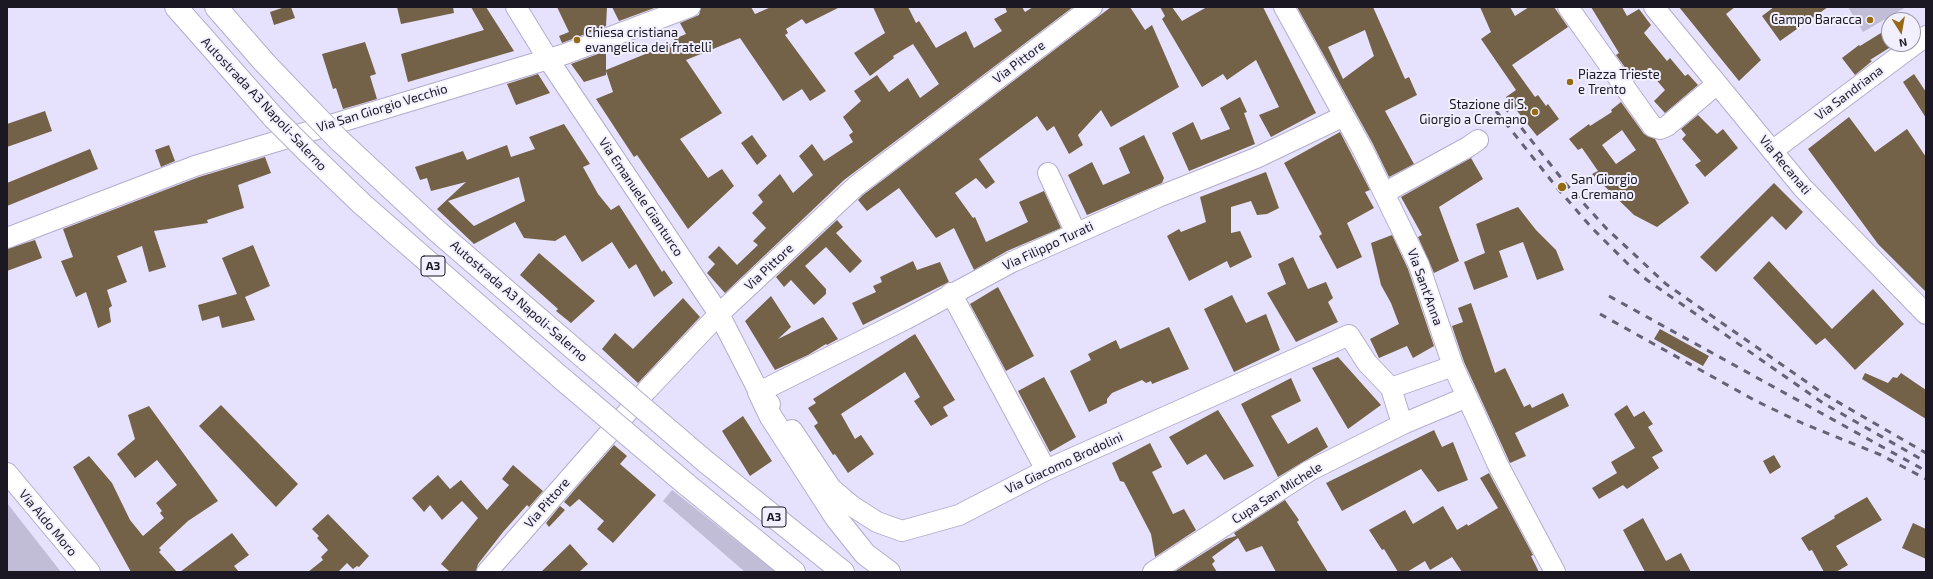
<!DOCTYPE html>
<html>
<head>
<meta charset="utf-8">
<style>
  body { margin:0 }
  #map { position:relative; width:1933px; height:579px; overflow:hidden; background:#e6e1fc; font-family:"Exo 2",sans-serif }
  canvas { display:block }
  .frame { position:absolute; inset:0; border:8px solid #1b1824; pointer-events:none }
  .north { position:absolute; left:1881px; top:12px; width:40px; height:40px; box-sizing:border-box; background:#f2f0fe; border:1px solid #9c9aa7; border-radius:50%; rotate:169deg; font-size:11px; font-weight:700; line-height:16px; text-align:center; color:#1b1824 }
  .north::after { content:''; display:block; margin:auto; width:14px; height:18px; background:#946a14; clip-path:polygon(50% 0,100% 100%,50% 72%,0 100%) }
</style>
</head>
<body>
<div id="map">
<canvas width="1933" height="579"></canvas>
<div class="frame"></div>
<div class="north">N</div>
</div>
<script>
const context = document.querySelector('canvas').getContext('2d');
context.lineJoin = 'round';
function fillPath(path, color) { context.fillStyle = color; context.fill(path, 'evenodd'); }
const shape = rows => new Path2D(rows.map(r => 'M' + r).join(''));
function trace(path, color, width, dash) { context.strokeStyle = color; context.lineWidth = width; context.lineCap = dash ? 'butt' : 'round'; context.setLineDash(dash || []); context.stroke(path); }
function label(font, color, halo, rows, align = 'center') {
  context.font = font + ' "Exo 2",sans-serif'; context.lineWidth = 4; context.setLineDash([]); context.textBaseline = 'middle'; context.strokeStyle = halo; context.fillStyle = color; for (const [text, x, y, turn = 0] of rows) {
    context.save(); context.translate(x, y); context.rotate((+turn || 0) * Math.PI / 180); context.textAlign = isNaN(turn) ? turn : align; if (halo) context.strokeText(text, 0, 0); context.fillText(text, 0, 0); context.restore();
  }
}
const green = shape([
  [1848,7,1906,7,1863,32],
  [672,490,776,572,745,572,663,501],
  [7,503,61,572,7,572]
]);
const building = shape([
  [285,7,291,7,295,18,274,25,270,12],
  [397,7,453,7,454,13,401,24],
  [471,7,486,7,514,51,408,82,401,54,484,30],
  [557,7,607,7,606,26,562,43,559,36,569,32],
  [612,7,657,7,619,21],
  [701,7,751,7,755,14,771,7,840,7,806,24,802,19,786,29,788,33,785,35,826,91,810,101,802,89,783,101,740,38,686,60,722,113,680,139,708,178,722,169,734,186,688,229,637,155,634,157,596,99,613,92,606,71,606,75,584,82,571,64,606,51,606,70,675,42,674,39,686,34,680,23,699,15],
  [873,7,908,7,916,23,919,21,936,48,966,31,974,48,1002,31,994,19,1007,12,1005,7,1022,7,1025,12,1033,7,1073,7,844,180,725,293,707,273,715,264,708,257,719,246,737,265,758,245,753,241,766,228,752,213,763,202,758,195,780,174,793,193,813,175,799,156,812,144,824,161,853,142,849,135,853,132,843,117,861,101,854,91,877,75,889,92,908,78,920,98,939,84,913,44,893,56,894,58,870,76,854,53,885,33],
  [1111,7,1130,7,1145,30,1152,25,1179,87,1111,127,1101,110,1078,135,1083,145,1069,154,1054,126,1047,131,1037,116,979,159,995,182,986,189,976,178,955,193,973,218,975,217,986,242,1028,222,1019,202,1044,191,1061,228,1007,251,974,270,954,228,936,238,899,188,867,211,858,200,863,195],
  [1160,7,1172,7,1182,21,1207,7,1263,7,1316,113,1271,137,1259,115,1279,107,1256,60,1227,80,1223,74,1202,87,1162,19,1165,16],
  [1297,7,1373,7,1405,79,1409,77,1417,95,1385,111,1414,164,1389,177,1373,144],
  [1365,30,1374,56,1343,79,1328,47],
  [1480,7,1510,7,1515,16,1529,7,1554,7,1568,27,1512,65,1535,97,1538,95,1546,106,1548,104,1559,119,1537,136,1506,97,1516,90,1481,39,1491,32],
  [1591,7,1622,7,1627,16,1639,9,1651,25,1644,33,1667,61,1670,58,1685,76,1688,74,1698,85,1665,113,1654,101,1665,90,1648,70,1635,81,1634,80,1616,55,1619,53],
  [1679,7,1735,7,1726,14,1761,60,1739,81],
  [1774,7,1828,7,1780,41,1762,16],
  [1889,28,1889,48,1870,60,1872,61,1855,75,1842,58,1859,45,1860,46],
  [365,42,376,74,370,76,377,99,343,109,336,88,333,89,322,54],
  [538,74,550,93,516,105,507,84],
  [1914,74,1926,92,1926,118,1903,82],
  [1240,97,1247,112,1244,113,1255,144,1189,171,1172,133,1193,122,1201,140,1230,129,1220,108],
  [1621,102,1644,134,1655,139,1689,203,1657,227,1634,215,1592,174,1598,171,1582,148,1578,150,1569,139,1589,124,1590,126,1612,112,1611,110],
  [1622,130,1636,150,1616,164,1602,145],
  [45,111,52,131,7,147,7,124],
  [1698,115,1717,134,1723,129,1738,148,1705,177,1695,165,1701,161,1682,139,1686,135,1681,129],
  [1849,117,1875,152,1907,129,1926,157,1926,292,1878,244,1808,149],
  [564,124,590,164,583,167,598,194,611,210,619,205,662,272,664,270,673,283,654,297,636,264,629,269,612,242,582,262,565,235,555,241,524,238,515,222,474,244,437,209,466,182,431,191,427,178,420,180,415,167,463,151,467,160,507,145,511,157,535,149,529,137],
  [519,177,525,201,474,226,448,201],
  [1340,132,1370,190,1365,192,1374,208,1347,223,1362,257,1337,269,1319,236,1322,234,1284,163],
  [752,135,767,156,757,165,741,143],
  [1144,135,1164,178,1162,183,1087,215,1068,175,1092,162,1103,185,1130,173,1119,148],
  [169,145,175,161,161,167,155,150],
  [90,149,98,169,7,206,7,183],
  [265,157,271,173,238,185,244,208,207,220,208,223,154,231,166,267,149,272,142,246,117,256,127,282,107,290,112,306,109,308,111,322,98,328,86,292,76,297,61,261,73,257,63,229,199,177],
  [1471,158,1483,179,1439,207,1459,261,1434,273,1418,237,1422,235,1401,197],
  [1266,172,1279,208,1267,214,1257,215,1251,201,1231,207,1231,233,1240,231,1252,257,1230,268,1227,261,1189,281,1167,236,1179,229,1181,232,1206,222,1200,197],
  [1774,183,1803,212,1786,230,1772,216,1716,272,1700,257],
  [1518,207,1536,230,1556,250,1564,270,1537,280,1523,242,1499,251,1508,277,1474,290,1464,262,1485,253,1476,224],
  [837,220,843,227,836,233,862,261,850,273,826,247,805,266,826,289,826,294,814,305,791,280,784,287,776,277],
  [1392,235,1408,269,1434,346,1413,358,1407,346,1379,358,1370,339,1399,324,1391,303,1381,285,1371,243],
  [35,240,42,258,7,271,7,249],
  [253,245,270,286,245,297,255,320,222,328,219,316,202,321,198,305,237,294,222,258],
  [539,253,595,301,571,323,556,311,558,309,520,275],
  [1293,257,1308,289,1326,282,1333,298,1328,302,1338,322,1296,342,1267,293,1286,284,1278,264],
  [913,261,917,270,940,262,949,282,863,325,852,303,876,292,873,286,882,282,880,277],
  [1769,261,1832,329,1873,289,1904,324,1855,370,1825,338,1816,345,1753,278],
  [998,287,1034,356,1006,371,970,304],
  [1232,295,1246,323,1266,314,1280,350,1234,372,1204,309],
  [771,296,791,327,778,339,823,317,838,339,827,345,826,344,808,355,775,370,745,321],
  [683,298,700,317,638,383,602,349,615,333,633,349],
  [1471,303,1495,373,1505,368,1524,407,1530,404,1532,408,1563,393,1569,406,1515,433,1526,456,1510,463,1464,362,1452,326,1463,322,1458,308],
  [1169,327,1189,369,1152,384,1151,381,1146,383,1142,380,1112,393,1107,399,1107,403,1089,412,1070,371,1091,360,1088,354,1116,340,1120,349],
  [1660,329,1709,356,1703,366,1654,339],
  [915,334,955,400,943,407,948,416,931,426,914,401,920,397,905,372,841,414,855,439,861,435,874,454,848,473,835,454,833,455,814,426,818,423,808,408,816,403,813,399],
  [1338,357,1381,405,1348,429,1312,368],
  [1865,373,1888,383,1893,377,1897,378,1901,373,1926,390,1926,419,1862,379],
  [1044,377,1076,437,1050,452,1018,391],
  [1291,378,1301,401,1271,416,1288,444,1317,427,1328,447,1278,477,1241,404],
  [221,405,298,484,276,507,199,426],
  [1627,405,1634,417,1644,411,1653,424,1648,427,1663,451,1652,457,1659,468,1627,489,1623,485,1599,499,1592,488,1617,473,1611,462,1635,448,1614,414],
  [149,406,218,501,188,521,159,548,161,550,159,552,177,572,131,572,73,467,89,456,112,483,130,520,143,536,164,518,160,513,162,511,156,503,177,485,157,460,135,478,117,454,135,439,128,415],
  [1218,410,1254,466,1224,480,1206,454,1187,465,1169,437],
  [743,416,772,461,750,476,722,431],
  [1434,430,1442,447,1453,442,1468,480,1438,492,1421,469,1342,511,1326,483],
  [1150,443,1162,467,1152,472,1173,514,1184,509,1196,530,1155,557,1151,534,1124,482,1120,481,1112,463],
  [614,445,627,456,620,464,656,495,613,543,597,529,604,521,579,499,570,507,564,502],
  [1774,455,1781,467,1770,474,1763,461],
  [513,465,543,491,529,507,527,505,503,532,478,564,476,572,450,572,441,564,478,518,462,501,442,520,430,505,424,512,412,498,438,475,450,489,461,480,487,510,509,485,502,479],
  [1489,473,1533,555,1531,556,1539,572,1462,572,1452,557,1430,570,1425,561,1407,572,1398,572,1384,549,1382,550,1369,530,1405,510,1413,524,1443,506,1457,530,1467,524,1468,526,1498,508,1480,478],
  [1867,497,1882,520,1836,546,1848,565,1836,572,1824,572,1812,550,1809,551,1801,538,1835,518,1834,516],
  [1285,500,1299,520,1297,522,1328,572,1276,572,1262,546,1246,552,1238,538,1212,557,1215,561,1212,564,1217,572,1174,572,1226,539,1236,536,1234,533],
  [560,506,565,510,549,527,546,523],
  [328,514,369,556,359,567,357,566,353,569,347,563,338,572,308,572,323,560,321,557,328,550,317,538,319,536,312,529],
  [1643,518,1666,561,1681,553,1691,572,1645,572,1623,530],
  [1913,523,1926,529,1926,559,1902,548],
  [232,533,249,555,234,566,239,572,180,572],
  [570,544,588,564,579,572,541,572]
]);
const minor = shape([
  [516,7,548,59,719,314,759,392,770,404],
  [1284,7,1363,150,1419,265,1453,366,1497,463,1555,572],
  [1568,7,1653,127,1660,129,1667,126,1717,84],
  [1654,7,1802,187,1926,314],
  [1772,151,1926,36],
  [1048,173,1076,233],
  [1384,193,1468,147,1478,140],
  [7,238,195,166,565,54,690,7],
  [951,293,1046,470],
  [1453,366,1391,388,1399,414,1405,423,1467,397],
  [759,392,906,319,1012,262,1158,197,1256,158,1344,116],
  [792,430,831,488,852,506,877,522,902,531,959,515,1046,470,1349,335,1367,363,1391,388],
  [7,473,90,572],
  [487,572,647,390,719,314,856,186,1092,7],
  [1153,572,1309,471,1405,423]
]);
const highway = shape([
  [176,7,274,118],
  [216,7,264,62,309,109],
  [339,140,437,231,581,355],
  [308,152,362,204,560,377],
  [759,392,771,417,837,519,865,554,889,572],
  [706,462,843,572],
  [686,484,794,572]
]);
const rail = shape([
  [1504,106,1566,184,1607,229,1666,284,1824,394,1926,453],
  [1496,111,1558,189,1592,228,1628,264,1647,280,1823,403,1926,462],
  [1609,296,1926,471],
  [1600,314,1756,401,1802,423,1881,455,1926,479]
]);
const highwayBridge = shape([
  [309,109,339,140],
  [274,118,308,152],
  [581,355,706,462],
  [560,377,686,484]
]);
const markers = [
  [1870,20,4,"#946a14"],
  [577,40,4,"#946a14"],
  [1570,82,4,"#946a14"],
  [1535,112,4,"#946a14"],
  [1562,187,5,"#946a14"]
];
const shields = [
  [433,266,24],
  [774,517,24]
];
const shieldNames = [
  ["A3",433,266],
  ["A3",774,517]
];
const poiNames = [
  ["Campo Baracca",1862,20,"right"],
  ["Chiesa cristiana",585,33],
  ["evangelica dei fratelli",585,48],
  ["Piazza Trieste",1578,75],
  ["e Trento",1578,90],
  ["Stazione di S.",1527,105,"right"],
  ["Giorgio a Cremano",1527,120,"right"],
  ["San Giorgio",1571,180],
  ["a Cremano",1571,195]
];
const streetNames = [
  ["Via Pittore",1019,62,-37],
  ["Via Sandriana",1849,93,-37],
  ["Autostrada A3 Napoli-Salerno",264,104,47],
  ["Via San Giorgio Vecchio",382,108,-17],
  ["Via Recanati",1785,165,50],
  ["Via Emanuele Gianturco",641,197,56],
  ["Via Filippo Turati",1048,246,-25],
  ["Via Pittore",769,267,-43],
  ["Via Sant'Anna",1425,287,70],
  ["Autostrada A3 Napoli-Salerno",519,301,41],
  ["Via Giacomo Brodolini",1064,463,-25],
  ["Cupa San Michele",1277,493,-32],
  ["Via Pittore",547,503,-49],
  ["Via Aldo Moro",48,523,50]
];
fillPath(green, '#c2bdd7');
fillPath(building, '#736247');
trace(minor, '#b4adce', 22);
trace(highway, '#b4adce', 24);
trace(minor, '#fff', 20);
trace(highway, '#fff', 22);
trace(rail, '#666274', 3, [7, 7]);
trace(highwayBridge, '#b4adce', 24, []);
trace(highwayBridge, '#fff', 22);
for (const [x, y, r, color] of markers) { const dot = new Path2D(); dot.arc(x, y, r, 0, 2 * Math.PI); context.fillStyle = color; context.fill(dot); trace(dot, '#f2f0fe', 1.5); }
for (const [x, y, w] of shields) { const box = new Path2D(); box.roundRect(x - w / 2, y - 10, w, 20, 3); context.fillStyle = '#f2f0fe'; context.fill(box); trace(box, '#1b1824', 1); }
label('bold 12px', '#1b1824', null, shieldNames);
label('13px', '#1b1824', '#f2f0fe', poiNames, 'left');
label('13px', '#1b1824', '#f2f0fe', streetNames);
</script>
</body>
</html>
